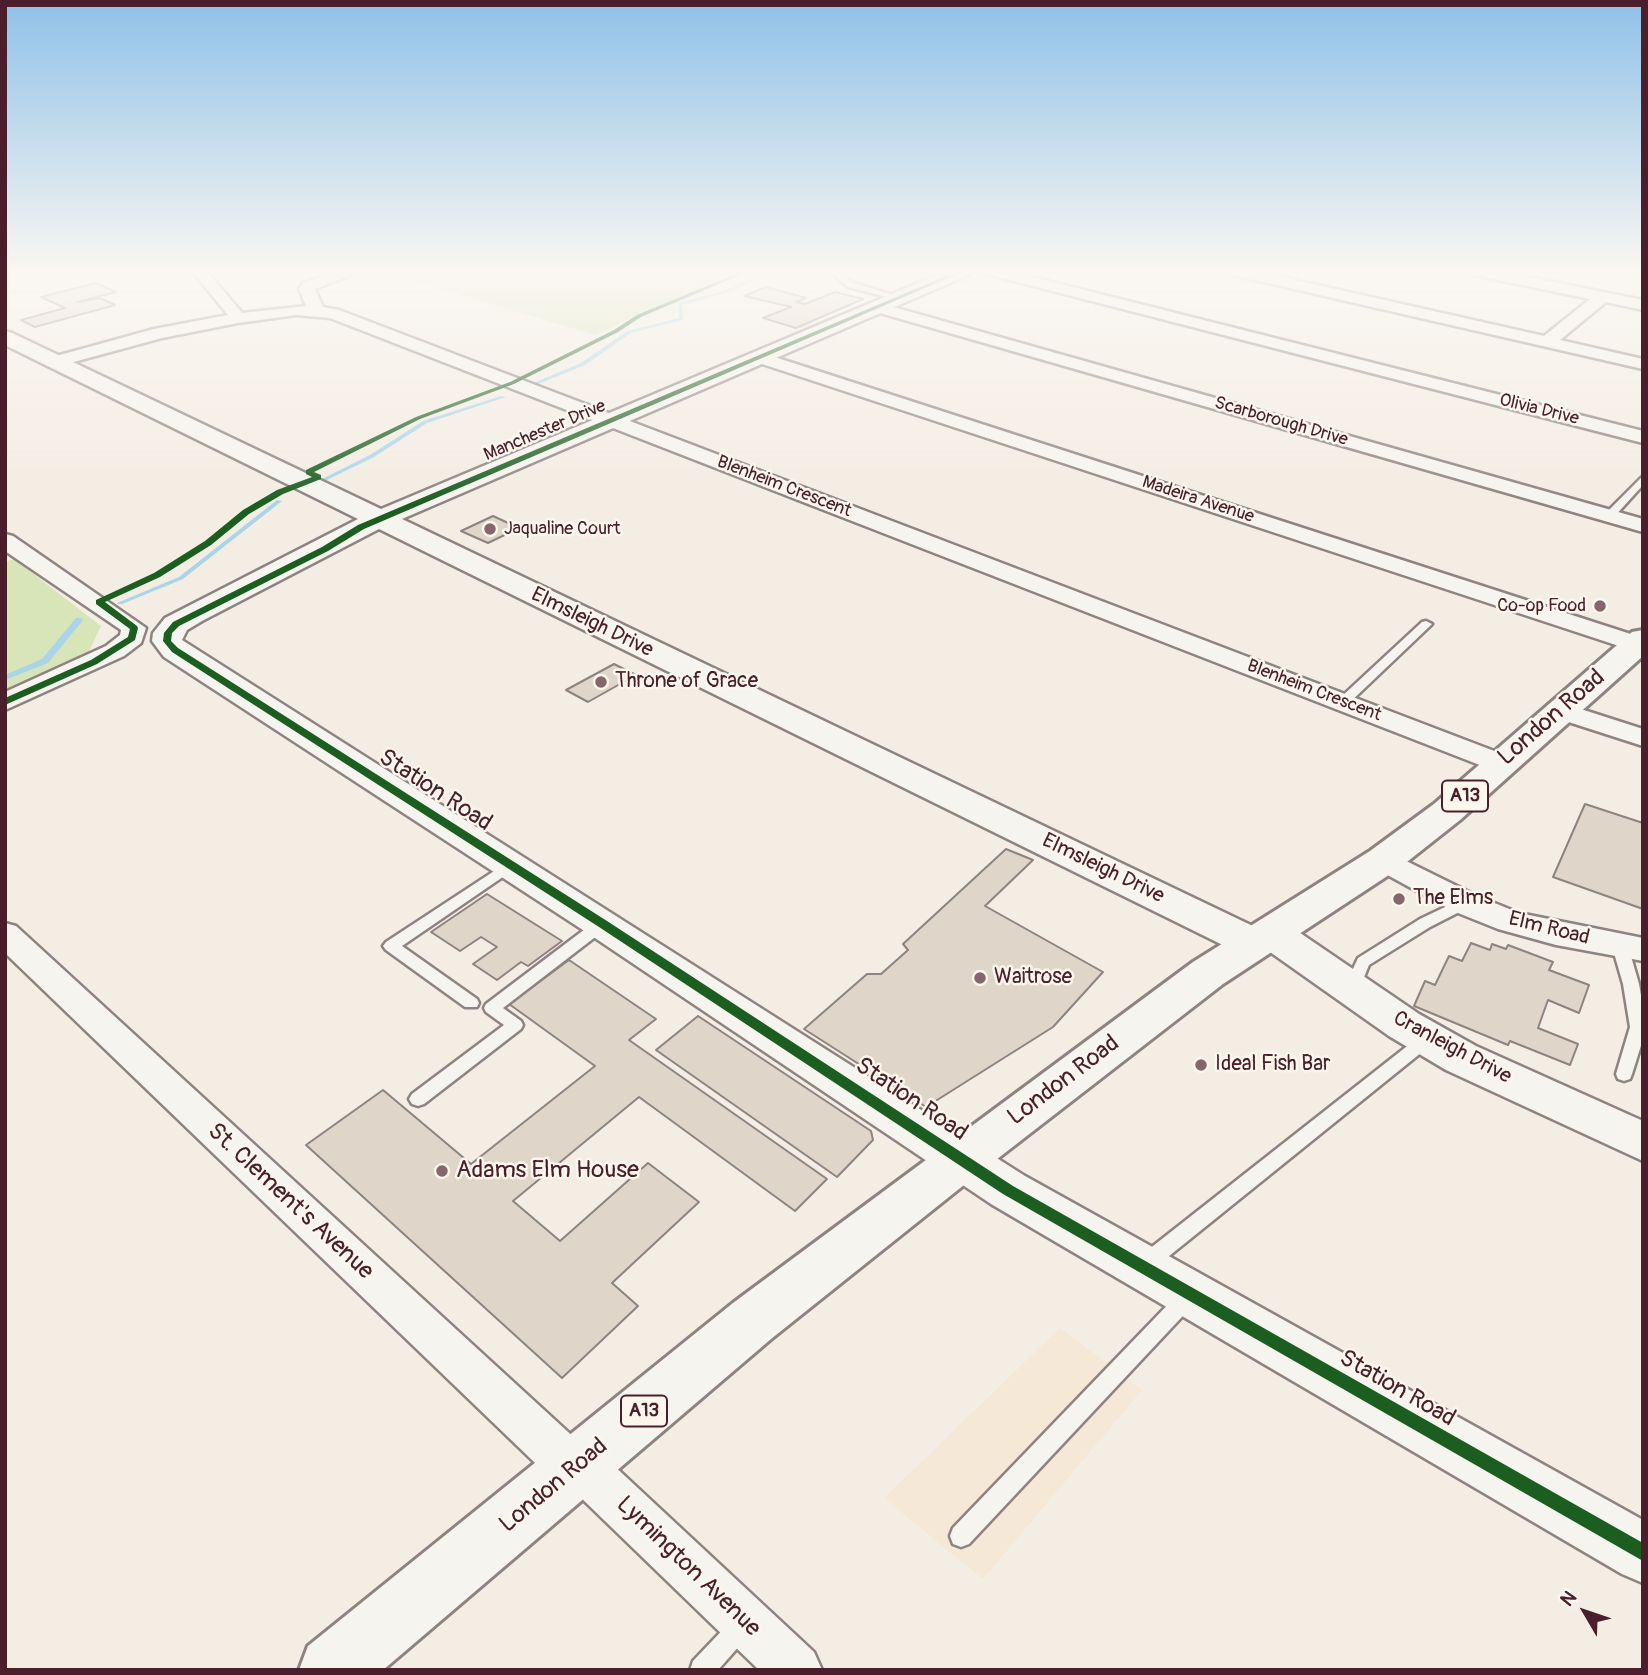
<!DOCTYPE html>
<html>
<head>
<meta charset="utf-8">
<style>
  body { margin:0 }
  #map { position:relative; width:1648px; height:1675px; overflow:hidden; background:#f3ede3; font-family:Pangolin,sans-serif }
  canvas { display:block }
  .frame { position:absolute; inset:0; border:7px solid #4a1f2b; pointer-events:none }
  .north { position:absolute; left:1550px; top:1577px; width:70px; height:70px; -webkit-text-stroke:5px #fbf7ec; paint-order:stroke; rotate:309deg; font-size:19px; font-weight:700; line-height:28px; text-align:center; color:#4a1f2b }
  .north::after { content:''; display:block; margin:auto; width:24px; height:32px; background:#4a1f2b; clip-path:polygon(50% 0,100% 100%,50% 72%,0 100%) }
</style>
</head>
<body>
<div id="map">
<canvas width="1648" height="1675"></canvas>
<div class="frame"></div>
<div class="north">N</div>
</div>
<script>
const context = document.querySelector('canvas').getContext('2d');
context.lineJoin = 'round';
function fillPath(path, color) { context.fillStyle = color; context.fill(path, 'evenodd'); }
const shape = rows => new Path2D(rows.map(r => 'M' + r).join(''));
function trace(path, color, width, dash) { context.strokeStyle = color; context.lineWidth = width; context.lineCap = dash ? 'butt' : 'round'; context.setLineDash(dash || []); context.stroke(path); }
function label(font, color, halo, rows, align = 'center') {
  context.font = font + ' Pangolin,sans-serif'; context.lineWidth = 5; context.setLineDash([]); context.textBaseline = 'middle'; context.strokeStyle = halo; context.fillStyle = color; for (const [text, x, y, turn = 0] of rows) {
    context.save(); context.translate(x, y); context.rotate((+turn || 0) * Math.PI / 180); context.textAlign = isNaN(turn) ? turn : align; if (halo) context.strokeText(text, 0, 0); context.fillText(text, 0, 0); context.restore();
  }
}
const built = shape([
  [1060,1328,1142,1390,983,1579,884,1498]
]);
const green = shape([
  [376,270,740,270,595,335],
  [14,559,101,626,86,658,5,693,5,562]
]);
const stream = shape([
  [770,270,775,270,727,293,682,305,683,320,631,333,585,365,536,385,531,384,581,363,627,331,679,318,678,303,723,291,770,270],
  [501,396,506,397,427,423,374,457,325,481,320,480,370,455,423,421,501,396],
  [277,500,282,501,183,579,122,604,118,604,117,603,179,577,277,500],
  [76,618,82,618,83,620,48,663,5,680,5,675,42,659,76,618]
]);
const building = shape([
  [96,283,116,292,77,302,100,298,115,305,35,327,21,320,65,308,41,297,96,283],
  [766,287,806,298,796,302,805,304,835,292,863,299,796,328,763,318,791,307,744,296,766,287],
  [493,516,519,528,488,543,461,531,493,516],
  [614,664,636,675,588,702,566,690,614,664],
  [1585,804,1643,823,1643,909,1553,877,1585,804],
  [1006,849,1033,860,985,906,1103,972,1053,1027,926,1107,804,1029,867,974,881,974,908,950,903,944,1006,849],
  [487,894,562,941,528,966,521,962,497,980,473,964,497,947,481,937,460,951,431,932,487,894],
  [1471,943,1490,950,1492,944,1506,949,1508,945,1553,962,1549,970,1589,985,1579,1013,1548,1000,1538,1028,1578,1044,1570,1065,1510,1041,1508,1045,1414,1006,1425,981,1435,985,1449,956,1462,961,1471,943],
  [569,960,656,1019,629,1040,827,1179,795,1211,639,1097,513,1201,560,1241,648,1163,699,1202,612,1283,638,1306,562,1378,306,1145,383,1090,471,1164,595,1066,509,1004,569,960],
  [698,1016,871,1131,873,1140,837,1177,656,1050,698,1016]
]);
const service = shape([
  [828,270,836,270,854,283,903,298,899,300,848,287,828,270],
  [1643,476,1643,485,1613,518,1605,518,1605,514,1643,476],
  [1426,621,1432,624,1430,626,1347,705,1339,705,1337,702,1339,699,1422,622,1426,621],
  [511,860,518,865,516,868,402,946,477,999,479,1003,477,1007,465,1007,386,950,383,946,386,942,511,860],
  [1464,898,1471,903,1469,907,1430,927,1369,965,1358,992,1346,992,1344,988,1358,958,1420,919,1464,898],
  [602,919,607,920,610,924,607,928,503,1008,521,1021,523,1025,521,1029,424,1104,418,1106,412,1104,409,1099,412,1094,504,1025,486,1012,484,1008,486,1004,597,920,602,919],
  [1620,941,1625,942,1628,946,1639,984,1643,1007,1643,1039,1632,1074,1630,1079,1624,1081,1618,1079,1616,1074,1630,1027,1623,984,1612,946,1615,942,1620,941],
  [1426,1034,1432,1036,1434,1040,1432,1044,1153,1269,1146,1271,1139,1269,1136,1263,1139,1257,1420,1036,1426,1034],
  [1187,1289,1194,1292,1197,1298,1194,1304,969,1544,961,1547,953,1544,950,1536,953,1528,1180,1292,1187,1289],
  [741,1615,749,1619,753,1627,749,1635,718,1670,690,1670,693,1661,733,1619,741,1615]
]);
const minor = shape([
  [191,270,206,270,242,313,306,306,299,289,303,283,339,270,349,270,349,276,315,289,323,307,339,310,1510,757,1514,763,1510,769,1490,769,330,318,296,315,238,323,162,338,55,367,46,362,49,358,154,329,228,315,191,270],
  [980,270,1005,270,1643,431,1643,443,983,273,980,270],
  [1225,270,1251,270,1544,336,1590,299,1474,275,1467,270,1494,270,1643,300,1643,310,1606,302,1560,340,1643,359,1643,369,1233,275,1225,270],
  [879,303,1643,519,1643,532,873,311,871,308,879,303],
  [759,352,1643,638,1643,650,1628,649,753,361,750,357,759,352],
  [5,534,13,536,146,628,141,643,124,656,5,710,5,692,106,646,120,635,121,630,5,551,5,534],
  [1559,702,1643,729,1643,746,1550,716,1546,710,1550,704,1559,702],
  [1384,850,1475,895,1519,913,1643,938,1643,961,1556,945,1498,929,1453,911,1373,867,1369,860,1373,853,1384,850],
  [5,923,16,926,579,1442,596,1449,814,1652,822,1670,759,1670,575,1492,558,1485,5,953,5,923]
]);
const tertiary = shape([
  [949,270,973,270,971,274,402,519,1257,928,1259,924,1273,920,1287,924,1419,1014,1476,1046,1643,1121,1643,1161,1446,1070,1389,1036,1270,952,1255,958,1241,954,379,529,202,621,187,630,182,640,1025,1176,1643,1520,1643,1583,1622,1574,991,1204,589,934,164,657,152,641,153,633,165,618,358,519,5,345,5,331,12,333,381,509,949,270]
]);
const primary = shape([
  [1643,630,1643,656,1460,820,1398,869,1223,984,979,1173,771,1339,383,1670,299,1670,308,1646,733,1303,1193,962,1370,851,1434,804,1632,632,1643,630]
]);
const cycleway = shape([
  [745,270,752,270,641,317,618,332,514,384,420,419,314,472,321,475,321,479,283,494,249,514,211,545,160,577,105,602,137,626,138,628,135,640,97,664,5,705,5,698,91,660,128,637,130,629,96,604,96,600,154,573,205,541,243,510,277,490,312,477,306,474,306,470,416,417,510,382,614,330,637,315,745,270],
  [960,270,967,270,364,529,328,551,179,626,172,633,171,641,178,648,607,921,1013,1186,1643,1543,1643,1561,1003,1194,599,927,172,652,163,641,164,633,173,622,322,547,358,525,960,270]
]);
const markers = [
  [490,529,7,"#85676b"],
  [1600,606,7,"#85676b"],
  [601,682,7,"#85676b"],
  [1399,899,7,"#85676b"],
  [980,978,7,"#85676b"],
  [1201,1065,7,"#85676b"],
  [442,1171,7,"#85676b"]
];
const farStreetnames = [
  ["Olivia Drive",1539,410,14],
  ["Scarborough Drive",1281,422,16],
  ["Manchester Drive",545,431,-23],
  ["Blenheim Crescent",784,487,21],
  ["Madeira Avenue",1198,500,18],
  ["Blenheim Crescent",1314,691,21]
];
const farPoinames = [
  ["Jaqualine Court",504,529],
  ["Co-op Food",1586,606,"right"]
];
const shields = [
  [1465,796,46],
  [644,1411,46]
];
const shieldNames = [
  ["A13",1465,796],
  ["A13",644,1411]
];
const streetNames = [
  ["Elmsleigh Drive",592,623,26],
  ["Elmsleigh Drive",1103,869,26],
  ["Elm Road",1549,929,14],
  ["Cranleigh Drive",1452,1048,28]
];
const poiNames = [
  ["Throne of Grace",615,682],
  ["The Elms",1413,899],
  ["Waitrose",994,978],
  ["Ideal Fish Bar",1215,1065]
];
const nearStreetnames = [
  ["London Road",1552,718,-41],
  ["Station Road",435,791,33],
  ["London Road",1064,1081,-37],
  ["Station Road",911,1100,34],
  ["St. Clement's Avenue",290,1202,43],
  ["Station Road",1397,1389,30],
  ["London Road",554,1486,-40],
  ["Lymington Avenue",688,1567,44]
];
const nearPoinames = [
  ["Adams Elm House",456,1171]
];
fillPath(built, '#f5e8d6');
fillPath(green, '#d8e5b9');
fillPath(stream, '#aad4e9');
fillPath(building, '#dfd5c9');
trace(building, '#8e8381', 2);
trace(service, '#8e8381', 5);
trace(minor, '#8e8381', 5);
trace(tertiary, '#8e8381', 5);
trace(primary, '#8e8381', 6);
fillPath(service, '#f6f4ef');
fillPath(minor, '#f6f4ef');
fillPath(tertiary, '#f6f4ef');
fillPath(primary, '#f6f4ef');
fillPath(cycleway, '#1b5e20');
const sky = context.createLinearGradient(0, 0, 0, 504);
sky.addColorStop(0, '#8fc1e8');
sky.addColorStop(0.54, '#faf7f2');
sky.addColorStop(1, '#faf7f200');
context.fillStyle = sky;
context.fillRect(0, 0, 1648, 504);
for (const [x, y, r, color] of markers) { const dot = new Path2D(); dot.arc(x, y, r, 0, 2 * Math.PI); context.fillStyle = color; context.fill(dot); trace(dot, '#fbf7ec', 2.5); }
label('18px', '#4a1f2b', '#fbf7ec', farStreetnames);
label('18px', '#4a1f2b', '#fbf7ec', farPoinames, 'left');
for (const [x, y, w] of shields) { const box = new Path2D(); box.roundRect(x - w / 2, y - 15.5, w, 31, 5); context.fillStyle = '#fbf7ec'; context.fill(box); trace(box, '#4a1f2b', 2); }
label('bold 19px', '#4a1f2b', null, shieldNames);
label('21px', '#4a1f2b', '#fbf7ec', streetNames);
label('21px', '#4a1f2b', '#fbf7ec', poiNames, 'left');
label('24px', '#4a1f2b', '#fbf7ec', nearStreetnames);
label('24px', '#4a1f2b', '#fbf7ec', nearPoinames, 'left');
</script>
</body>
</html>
